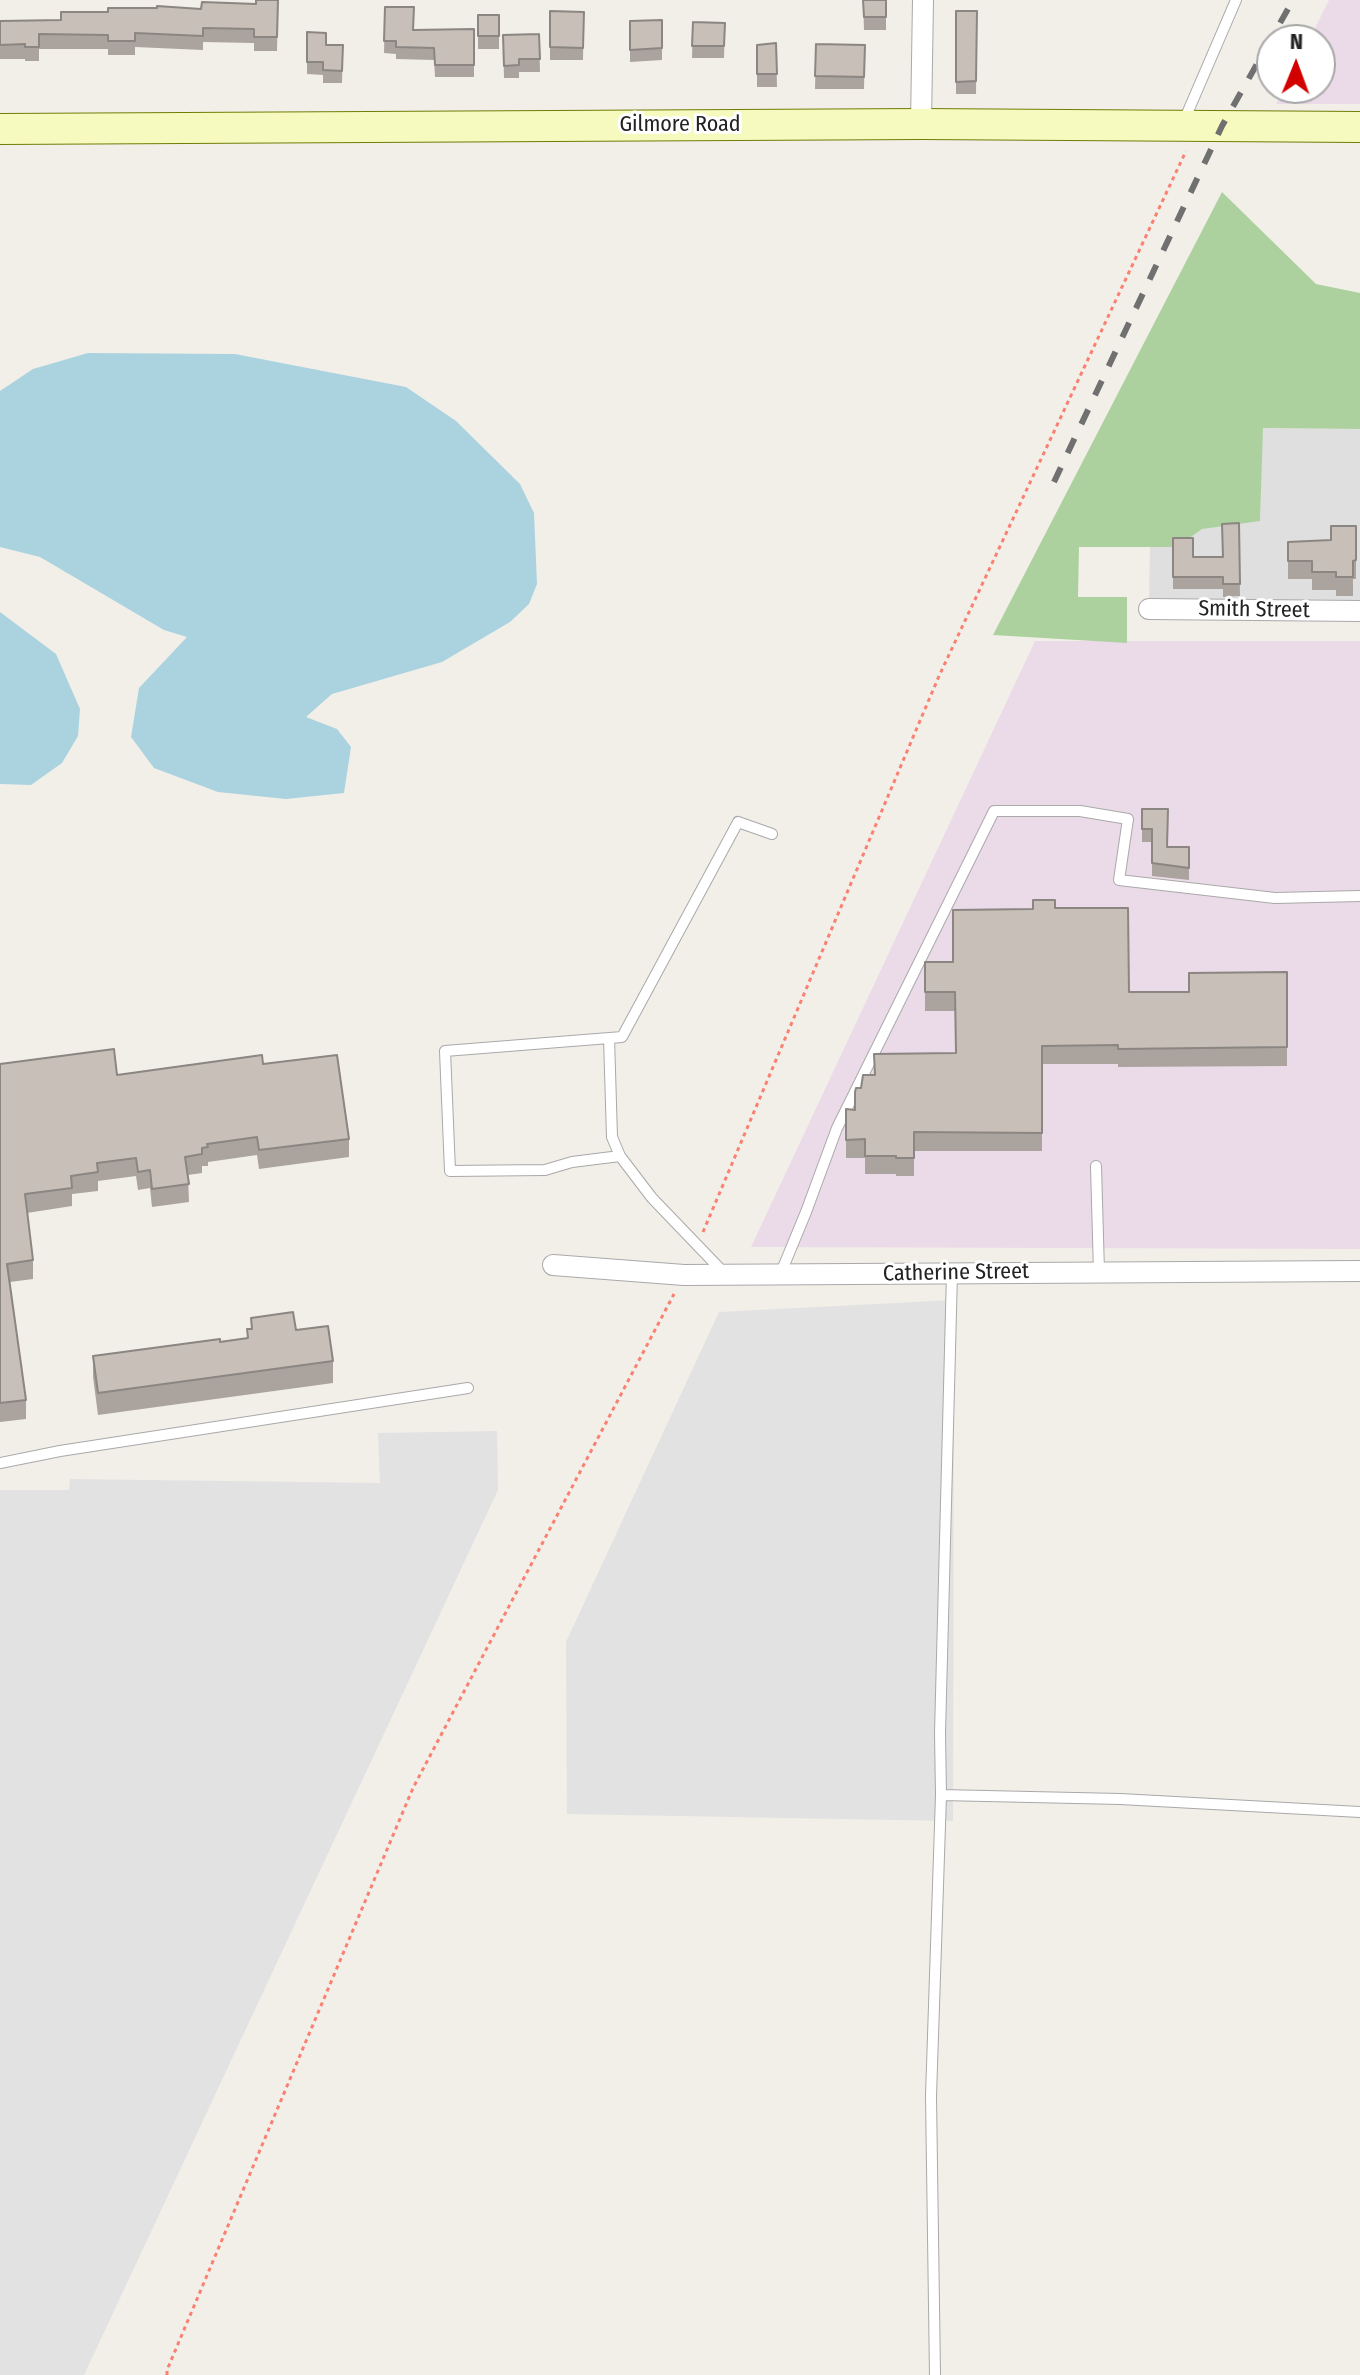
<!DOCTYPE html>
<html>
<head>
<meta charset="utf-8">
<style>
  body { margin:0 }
  #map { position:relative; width:1360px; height:2375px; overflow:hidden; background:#f2efe9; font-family:"Fira Sans Condensed",sans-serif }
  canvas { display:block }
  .north { position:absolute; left:1256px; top:24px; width:80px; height:80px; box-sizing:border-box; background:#fff; border:2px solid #a7a7a7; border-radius:50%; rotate:1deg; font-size:22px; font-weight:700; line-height:32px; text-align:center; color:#222 }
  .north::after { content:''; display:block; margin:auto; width:28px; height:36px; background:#d40000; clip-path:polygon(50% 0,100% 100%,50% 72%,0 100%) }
</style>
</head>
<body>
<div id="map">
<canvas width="1360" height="2375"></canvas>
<div class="north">N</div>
</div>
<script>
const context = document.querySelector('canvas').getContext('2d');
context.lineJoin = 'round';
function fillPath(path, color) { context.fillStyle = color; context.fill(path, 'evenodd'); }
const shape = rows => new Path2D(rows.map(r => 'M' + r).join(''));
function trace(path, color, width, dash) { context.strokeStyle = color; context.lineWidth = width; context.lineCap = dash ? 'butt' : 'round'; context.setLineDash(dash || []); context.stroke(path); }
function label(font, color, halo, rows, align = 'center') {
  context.font = font + ' "Fira Sans Condensed",sans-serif'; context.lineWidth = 6; context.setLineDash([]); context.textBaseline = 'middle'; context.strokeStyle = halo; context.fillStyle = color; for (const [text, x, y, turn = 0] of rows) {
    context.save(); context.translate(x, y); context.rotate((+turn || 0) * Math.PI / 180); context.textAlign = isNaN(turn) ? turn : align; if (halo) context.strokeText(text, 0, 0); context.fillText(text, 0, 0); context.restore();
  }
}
const residential = shape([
  [1262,428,1360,429,1360,605,1149,605,1150,547,1177,547,1202,529,1260,518]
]);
const industrial = shape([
  [1329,0,1360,0,1360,104,1276,104,1285,88,1320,88,1320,40,1309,40],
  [1035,641,1360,641,1360,1249,751,1247]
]);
const forest = shape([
  [1222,192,1316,284,1360,293,1360,429,1263,428,1260,521,1202,529,1177,547,1079,547,1078,597,1127,597,1127,643,993,635]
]);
const parking = shape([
  [954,1300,953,1821,567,1814,566,1642,719,1312],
  [497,1431,498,1490,84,2375,0,2375,0,1490,69,1490,70,1479,380,1483,378,1433]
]);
const water = shape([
  [88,353,235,354,406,387,456,421,520,484,534,513,537,584,529,604,510,622,442,662,332,694,306,717,337,729,351,747,344,793,286,799,218,792,154,768,131,737,139,688,187,637,164,630,40,557,0,547,0,391,33,369],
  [0,612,56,654,80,709,78,736,62,763,31,785,0,784]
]);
const path = shape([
  [703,1232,939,676,1186,151],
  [167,2375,167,2370,413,1788,674,1294]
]);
const lane = shape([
  [1183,123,1236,0],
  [609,1038,612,1137,620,1156,652,1198,725,1274],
  [620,1156,572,1162,545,1170,450,1171,445,1051,622,1037,738,822,772,834],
  [1096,1166,1099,1272],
  [780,1275,806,1212,837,1128,994,811,1080,811,1128,819,1119,880,1275,898,1360,896],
  [0,1463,60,1451,468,1388],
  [941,1795,1120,1799,1360,1812],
  [935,2375,931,2096,941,1795,940,1733,952,1273]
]);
const street = shape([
  [921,124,923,0],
  [1149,609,1360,611],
  [553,1265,684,1275,1360,1271]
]);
const secondary = shape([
  [0,129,921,124,1360,127]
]);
const rail = shape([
  [1054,482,1222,126,1293,0]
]);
const wall = shape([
  [278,0,277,51,254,51,254,43,203,42,203,50,135,47,135,55,108,55,108,49,39,49,39,61,25,61,25,59,0,59,0,21,61,20,256,4],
  [863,0,886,0,886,30,864,30],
  [385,7,413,30,474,29,474,77,435,77,434,60,396,59,396,54,384,53],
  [550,11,584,12,583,60,550,60],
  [956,11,977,11,976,94,956,94],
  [478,15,499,15,499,49,478,49],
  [662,20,662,60,630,62,630,21],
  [693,22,725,23,724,58,692,58],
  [307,32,326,45,343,45,342,83,323,83,323,75,307,74],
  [539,34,540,72,519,72,519,78,504,78,503,35],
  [776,43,777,87,757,87,757,45],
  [816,44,865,45,864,89,815,89],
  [1239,523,1240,596,1223,597,1223,589,1173,589,1173,538,1193,557,1223,557],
  [1356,526,1356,579,1353,579,1353,596,1336,596,1336,590,1312,590,1312,579,1288,579,1288,542,1331,540],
  [1142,809,1167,847,1189,847,1189,880,1152,876,1152,842,1142,842],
  [1055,908,1129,992,1189,992,1287,972,1287,1066,1118,1067,1118,1064,1042,1064,1042,1151,914,1151,914,1176,896,1176,896,1174,865,1174,865,1158,846,1158,846,1109,855,1110,861,1088,874,1075,955,1053,955,1011,925,1011,925,962,953,962,1033,909],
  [0,1064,117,1075,263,1064,349,1139,349,1157,259,1169,257,1155,208,1162,208,1166,202,1166,202,1173,188,1175,189,1202,152,1207,150,1188,138,1190,136,1176,98,1181,98,1191,72,1194,72,1206,27,1213,33,1260,33,1279,10,1282,26,1400,26,1419,0,1422],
  [251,1318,296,1330,333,1361,333,1383,98,1415,93,1377,93,1356,247,1338,247,1329,251,1329]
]);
const building = shape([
  [256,0,278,0,277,37,254,37,254,29,203,28,203,36,135,33,135,41,108,41,108,35,39,34,39,47,25,47,25,44,0,45,0,21,61,20,61,12,108,12,108,8,157,8,157,6,201,9,202,2,256,4,256,0],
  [863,0,886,0,886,17,864,17,863,0],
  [385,7,414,7,413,30,474,29,474,65,435,65,434,48,396,47,396,41,384,41,385,7],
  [550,11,584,12,583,48,550,47,550,11],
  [956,11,977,11,976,81,956,82,956,11],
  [478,15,499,15,499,36,478,36,478,15],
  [662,20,662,48,630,50,630,21,662,20],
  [693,22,725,23,724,46,692,46,693,22],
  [307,32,326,33,326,45,343,45,342,71,323,70,323,62,307,62,307,32],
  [539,34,540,59,519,59,519,65,504,66,503,35,539,34],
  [776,43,777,74,757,74,757,45,776,43],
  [816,44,865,45,864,77,815,76,816,44],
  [1239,523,1240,584,1223,584,1223,577,1173,577,1173,538,1193,538,1193,557,1223,557,1222,524,1239,523],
  [1331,526,1356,526,1356,560,1353,561,1353,577,1336,577,1336,572,1312,572,1312,561,1288,561,1288,542,1331,540,1331,526],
  [1142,809,1168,809,1167,847,1189,847,1189,868,1152,863,1152,829,1142,829,1142,809],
  [1033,900,1055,900,1055,908,1128,908,1129,992,1189,992,1189,973,1287,972,1287,1047,1118,1049,1118,1045,1042,1046,1042,1133,914,1132,914,1158,896,1158,896,1156,865,1156,865,1139,846,1140,846,1109,855,1110,855,1092,856,1088,861,1088,863,1075,875,1075,874,1054,956,1053,955,992,925,992,925,962,953,962,953,910,1033,909,1033,900],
  [114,1049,117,1075,262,1055,263,1064,337,1055,349,1139,259,1150,257,1137,207,1144,208,1147,202,1148,202,1154,185,1157,189,1184,152,1189,150,1170,138,1172,136,1158,97,1163,98,1172,71,1176,72,1188,25,1194,33,1260,7,1264,26,1400,0,1403,0,1064,114,1049],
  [293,1312,296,1330,328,1326,333,1361,98,1393,93,1356,220,1339,220,1342,248,1338,247,1329,252,1329,251,1318,293,1312]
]);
const streetNames = [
  ["Gilmore Road",680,125],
  ["Smith Street",1254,610,1],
  ["Catherine Street",956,1273,-1]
];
fillPath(residential, '#e0dfdf');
fillPath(industrial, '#ebdbe8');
fillPath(forest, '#add19e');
fillPath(parking, '#e2e2e2');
fillPath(water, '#aad3df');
trace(lane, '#a9a9a9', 12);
trace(street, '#a9a9a9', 22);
trace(secondary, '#707d05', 32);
trace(path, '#fa8072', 3, [4, 4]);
trace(lane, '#fff', 10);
trace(street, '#fff', 20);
trace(secondary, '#f7fabf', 30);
trace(rail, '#707070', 6, [16, 16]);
fillPath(wall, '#aba49e');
fillPath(building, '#c7bfb8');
trace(building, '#8b8681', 2);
label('22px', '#222', '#fff', streetNames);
</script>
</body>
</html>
